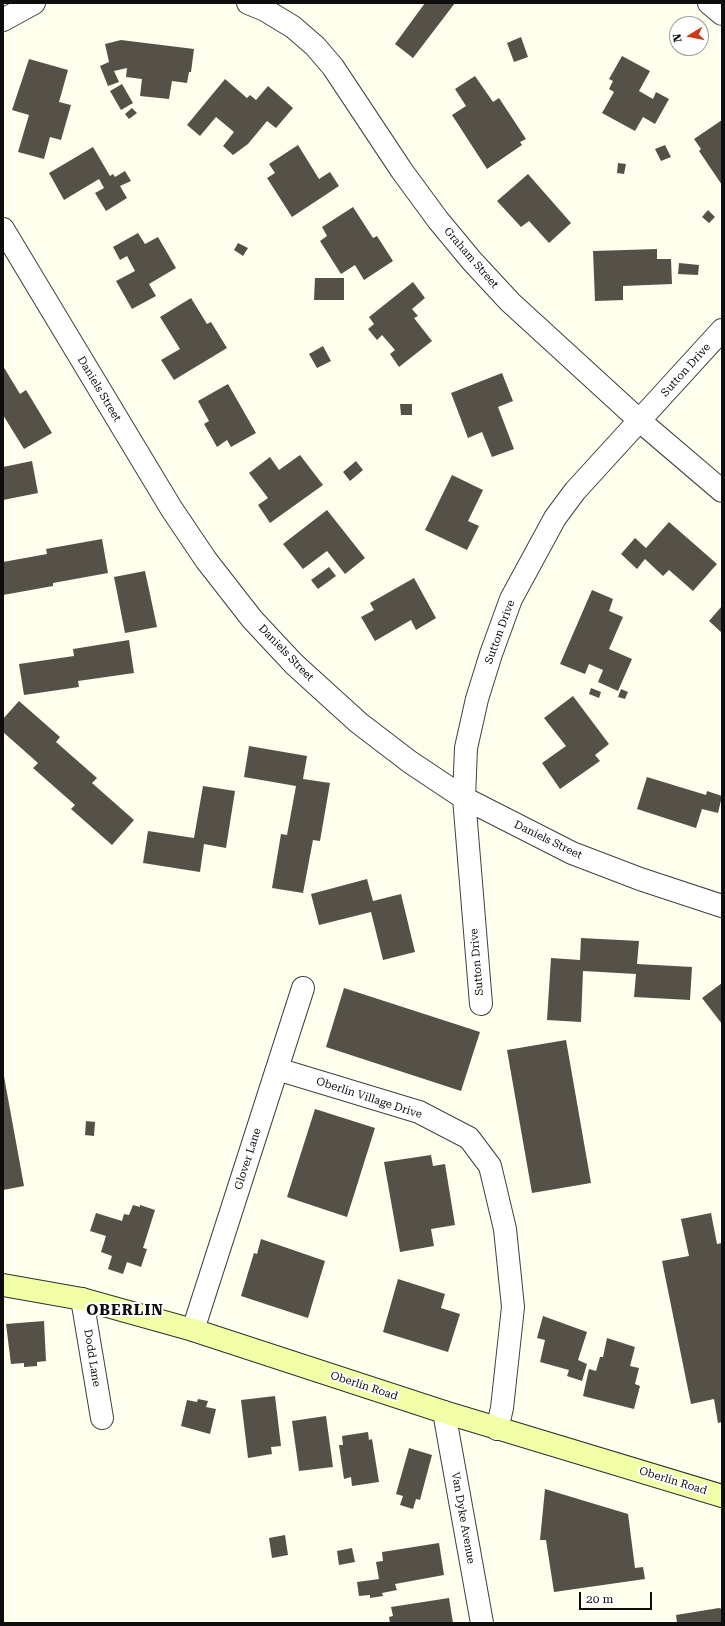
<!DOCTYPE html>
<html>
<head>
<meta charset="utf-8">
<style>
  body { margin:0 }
  #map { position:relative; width:725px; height:1626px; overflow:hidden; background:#feffec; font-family:"Roboto Serif",serif }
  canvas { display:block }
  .frame { position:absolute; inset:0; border:4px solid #0d0d0d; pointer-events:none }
  .north { position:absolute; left:669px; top:16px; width:40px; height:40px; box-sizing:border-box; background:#fff; border:1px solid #9e9e9e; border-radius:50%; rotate:260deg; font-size:11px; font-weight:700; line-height:16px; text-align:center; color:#0d0d0d }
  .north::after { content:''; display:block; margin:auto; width:14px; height:18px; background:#cb3b17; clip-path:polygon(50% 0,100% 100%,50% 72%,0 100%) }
  .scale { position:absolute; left:579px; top:1592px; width:73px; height:18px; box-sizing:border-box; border:2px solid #0d0d0d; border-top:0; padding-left:5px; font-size:12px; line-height:14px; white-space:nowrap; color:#0d0d0d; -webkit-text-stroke:3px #fff; paint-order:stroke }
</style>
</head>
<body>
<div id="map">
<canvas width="725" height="1626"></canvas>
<div class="frame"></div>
<div class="north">N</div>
<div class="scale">20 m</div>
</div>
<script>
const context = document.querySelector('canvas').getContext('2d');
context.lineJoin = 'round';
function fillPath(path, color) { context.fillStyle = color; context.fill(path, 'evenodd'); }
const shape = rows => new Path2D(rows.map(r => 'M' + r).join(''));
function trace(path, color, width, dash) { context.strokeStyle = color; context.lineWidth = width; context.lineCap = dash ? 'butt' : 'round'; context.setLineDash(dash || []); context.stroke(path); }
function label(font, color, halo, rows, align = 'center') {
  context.font = font + ' "Roboto Serif",serif'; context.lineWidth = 4; context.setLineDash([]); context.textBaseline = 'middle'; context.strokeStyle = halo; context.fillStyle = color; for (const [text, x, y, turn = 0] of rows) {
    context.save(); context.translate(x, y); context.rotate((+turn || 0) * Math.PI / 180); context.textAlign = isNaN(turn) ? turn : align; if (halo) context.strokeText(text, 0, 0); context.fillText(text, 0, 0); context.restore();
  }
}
const building = shape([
  [425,3,455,3,413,58,395,44],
  [521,37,528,57,514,62,507,43],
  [121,40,194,49,191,72,189,72,187,83,172,81,169,99,140,96,142,79,126,77,127,68,114,71,119,82,108,86,100,66,109,62,105,44],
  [622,56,650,71,639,91,653,99,656,92,669,99,655,124,643,117,635,131,602,113,614,92,609,89,613,81,609,79],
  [29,59,68,70,59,102,71,105,61,140,50,137,44,159,18,152,29,115,12,110],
  [475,76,493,102,499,98,526,139,520,142,522,145,487,169,452,115,466,106,455,89],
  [225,79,247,98,250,95,256,100,268,86,293,108,276,128,267,121,248,144,233,155,223,146,234,132,216,117,200,136,187,125],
  [122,84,133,103,121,110,110,91],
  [132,108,137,113,129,119,125,114],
  [722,120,722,185,699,151,701,149,694,139],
  [298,145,319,179,330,172,339,186,292,217,267,178,275,173,269,164],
  [665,145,671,157,661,161,655,149],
  [93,147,110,176,113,174,115,177,125,171,131,181,120,186,127,198,106,211,95,193,104,188,99,179,64,200,49,173],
  [618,163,626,164,624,174,617,173],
  [528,174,571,223,549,243,529,221,521,227,497,201],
  [353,207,373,238,377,236,393,261,364,280,355,265,341,274,320,241,327,236,322,227],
  [708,210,715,217,709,223,702,217],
  [138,233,145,244,158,237,176,268,149,284,156,296,132,309,116,281,135,271,127,256,120,260,113,247],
  [238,243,248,248,243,256,234,250],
  [657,249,657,259,671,259,672,284,623,286,623,300,595,301,593,251],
  [679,263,699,265,698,275,678,274],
  [315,278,344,278,344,300,314,300],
  [413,282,425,298,412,309,418,316,414,318,432,341,399,367,390,354,395,350,382,335,377,340,368,329,374,324,369,317],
  [191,298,207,324,211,322,227,348,174,380,161,360,180,349,160,317],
  [323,346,331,361,317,368,309,354],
  [3,366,20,394,26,390,52,433,24,449,3,415],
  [502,373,513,401,498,407,514,449,492,457,482,432,468,438,451,393],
  [228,384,256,433,231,447,227,440,217,447,204,424,209,421,198,401],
  [400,404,412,404,412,415,401,415],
  [300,455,323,485,270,523,258,505,268,498,249,473,270,457,279,470],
  [32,461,38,493,3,500,3,467],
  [356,461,363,470,350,481,343,472],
  [452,475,483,490,468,521,479,526,467,550,425,530],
  [327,510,365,558,345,574,327,551,303,569,283,544],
  [669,522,717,564,693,591,669,570,663,576,645,559,637,569,621,554,635,538,646,548],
  [102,539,108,573,53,583,53,586,3,595,3,562,47,554,46,549],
  [329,567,336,576,318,589,311,580],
  [145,571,157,627,125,633,114,577],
  [414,578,436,618,416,630,411,620,375,641,361,617,374,610,370,603],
  [592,590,613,599,609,611,623,617,609,649,632,659,618,691,598,682,603,670,589,664,585,674,560,664],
  [722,606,722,633,709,621],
  [129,640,134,673,78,681,79,687,24,695,19,664,74,656,73,649],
  [591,688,601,692,599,698,589,694],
  [621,689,628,692,625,699,618,697],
  [573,696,609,744,595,755,600,761,560,789,542,763,566,746,544,718],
  [19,701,60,737,56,742,97,778,92,783,134,820,112,845,71,809,75,805,33,768,38,763,3,732,3,719],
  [249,746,307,756,303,779,330,783,320,841,313,840,303,893,272,888,281,834,287,835,296,786,244,777],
  [647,777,706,795,707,791,722,796,718,813,702,809,696,828,637,809],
  [203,786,235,791,226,848,204,844,200,872,143,863,148,831,194,838],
  [367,879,373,901,401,894,415,952,383,960,371,912,319,925,311,894],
  [581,938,639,941,637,964,692,967,690,1000,634,997,636,974,583,971,581,1022,547,1020,551,958,580,960],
  [722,983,722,1024,702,998],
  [344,988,480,1032,461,1091,326,1047],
  [566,1040,591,1183,532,1193,507,1050],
  [3,1071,24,1186,3,1190],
  [315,1109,375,1128,347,1217,287,1197],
  [86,1121,95,1122,94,1136,85,1135],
  [431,1155,433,1166,445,1164,455,1225,431,1229,434,1246,400,1252,384,1162],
  [133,1205,140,1207,140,1205,155,1210,143,1248,147,1249,141,1267,127,1262,123,1274,108,1269,112,1256,101,1252,106,1236,90,1231,96,1213,122,1221,124,1214,129,1215],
  [711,1213,717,1244,722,1243,722,1422,718,1423,714,1399,691,1404,662,1261,689,1256,681,1219],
  [261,1239,325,1261,308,1318,241,1296,254,1253,257,1254],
  [398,1279,445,1294,441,1308,460,1314,448,1352,383,1332],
  [543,1316,587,1332,578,1360,587,1364,582,1381,567,1376,569,1370,540,1362,545,1340,537,1338],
  [44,1321,46,1361,37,1362,37,1366,24,1367,24,1363,11,1364,6,1324],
  [607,1338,635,1347,630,1366,639,1368,635,1384,640,1386,634,1409,583,1396,589,1369,596,1371,600,1357,603,1357],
  [275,1396,281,1446,271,1447,272,1454,248,1458,241,1400],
  [198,1399,208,1401,206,1407,216,1409,210,1434,181,1426,187,1400,197,1402],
  [326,1416,333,1467,299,1471,292,1421],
  [368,1432,369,1440,372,1439,379,1482,352,1486,351,1477,344,1479,339,1445,343,1445,342,1436],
  [409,1448,432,1455,420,1500,416,1499,413,1509,400,1505,403,1496,396,1494],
  [545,1489,628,1514,635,1568,643,1567,645,1579,554,1592,546,1540,540,1540],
  [285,1535,288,1555,272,1558,269,1538],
  [439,1543,444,1575,395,1584,397,1590,382,1593,383,1596,370,1598,370,1595,359,1596,357,1582,379,1579,376,1562,383,1561,382,1552],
  [352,1548,355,1562,339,1565,337,1551],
  [449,1598,453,1623,390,1623,389,1617,393,1616,391,1607],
  [719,1608,722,1609,722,1623,677,1623,676,1615]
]);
const street = shape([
  [248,3,265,10,293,27,315,46,333,67,402,171,438,220,472,261,510,302,640,421,722,491],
  [709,3,722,14],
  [3,20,34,3],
  [3,229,171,508,206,560,252,619,294,664,327,694,359,723,410,762,464,798,572,853,640,879,722,906],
  [481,1004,464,798,466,748,477,699,491,654,511,599,555,518,575,491,722,330],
  [277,1069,419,1112,469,1138,490,1166,505,1229,513,1307,502,1408,497,1429],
  [82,1299,102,1418],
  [193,1330,303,988],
  [444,1412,482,1623]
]);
const secondary = shape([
  [3,1285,82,1299,193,1330,444,1412,722,1496]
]);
const streetNames = [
  ["Graham Street",471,258,49],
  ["Sutton Drive",686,370,-48],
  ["Daniels Street",99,389,59],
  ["Sutton Drive",500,632,-70],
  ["Daniels Street",286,653,46],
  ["Daniels Street",548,840,26],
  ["Sutton Drive",477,962,-95],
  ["Oberlin Village Drive",369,1098,18],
  ["Glover Lane",248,1159,-72],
  ["Dodd Lane",92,1358,81],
  ["Oberlin Road",364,1386,18],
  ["Oberlin Road",673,1481,17],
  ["Van Dyke Avenue",463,1518,80]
];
const districtNames = [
  ["OBERLIN",125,1311]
];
fillPath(building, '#565148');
trace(street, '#404040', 24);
trace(secondary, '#2f2f2f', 24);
trace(street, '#fff', 22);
trace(secondary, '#f3ffa7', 22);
label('11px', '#0d0d0d', '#fff', streetNames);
context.letterSpacing = '1px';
label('bold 15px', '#0d0d0d', '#fff', districtNames);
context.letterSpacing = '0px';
</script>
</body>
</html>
